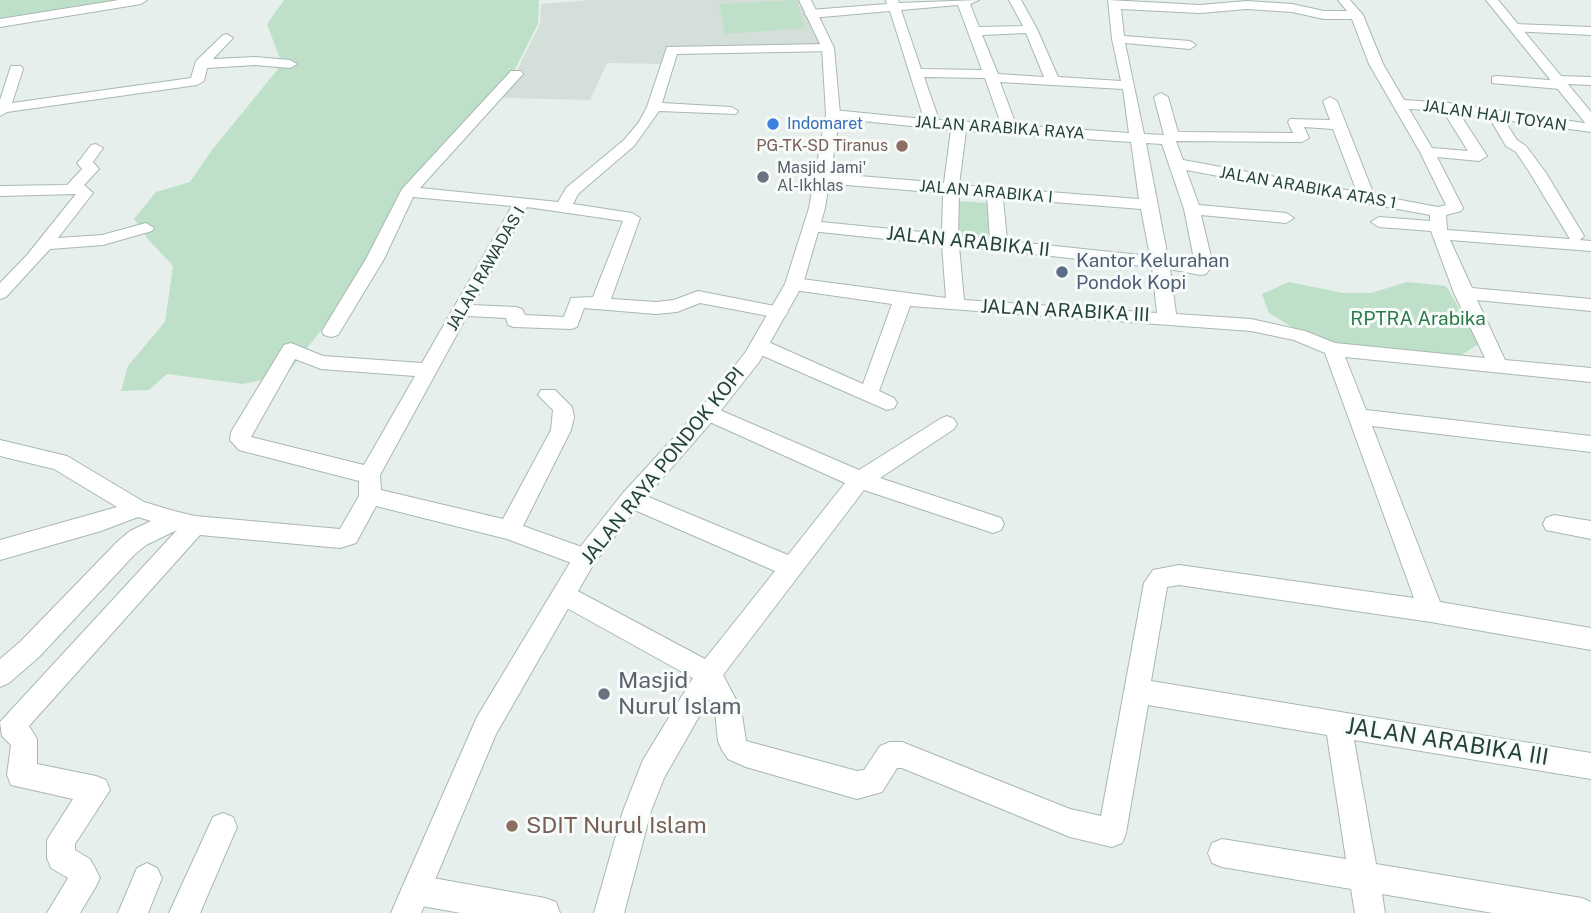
<!DOCTYPE html>
<html>
<head>
<meta charset="utf-8">
<style>
  body { margin:0 }
  canvas { display:block; background:#e6efeb }
</style>
</head>
<body>
<canvas width="1591" height="913"></canvas>
<script>
const context = document.querySelector('canvas').getContext('2d');
context.lineJoin = 'round';
function fillPath(path, color) { context.fillStyle = color; context.fill(path, 'evenodd'); }
const shape = rows => new Path2D(rows.map(r => 'M' + r).join(''));
function trace(path, color, width, dash) { context.strokeStyle = color; context.lineWidth = width; context.lineCap = dash ? 'butt' : 'round'; context.setLineDash(dash || []); context.stroke(path); }
function label(font, color, halo, rows, align = 'center') {
  context.font = font + ' "Public Sans",sans-serif'; context.lineWidth = 6; context.setLineDash([]); context.textBaseline = 'middle'; context.strokeStyle = halo; context.fillStyle = color; for (const [text, x, y, turn = 0] of rows) {
    context.save(); context.translate(x, y); context.rotate((+turn || 0) * Math.PI / 180); context.textAlign = isNaN(turn) ? turn : align; if (halo) context.strokeText(text, 0, 0); context.fillText(text, 0, 0); context.restore();
  }
}
const built = shape([
  [591,0,803,0,821,48,673,48,666,64,607,63,590,100,503,98,540,24,541,4]
]);
const green = shape([
  [0,0,141,0,0,23],
  [284,0,539,0,538,24,507,85,406,187,377,259,286,375,243,384,167,374,149,390,121,391,128,366,165,322,173,266,147,238,134,219,156,192,190,182,212,150,282,64,267,24],
  [796,0,805,28,725,34,719,4],
  [959,201,988,203,988,236,958,234],
  [1289,282,1343,293,1371,293,1407,282,1446,286,1480,343,1457,358,1359,350,1332,341,1310,338,1269,313,1262,294]
]);
const minor = shape([
  [119,0,147,0,141,4,0,27,0,19,119,0],
  [886,0,898,0,899,3,979,0,970,4,979,27,1023,26,1009,0,1021,0,1037,29,1058,77,1121,81,1112,39,1108,0,1200,5,1247,1,1292,4,1324,11,1347,11,1338,0,1350,0,1363,15,1383,64,1404,100,1448,103,1591,124,1591,132,1504,120,1517,140,1526,146,1546,173,1584,236,1580,240,1591,241,1591,251,1450,240,1472,288,1591,299,1591,311,1477,300,1505,360,1591,368,1591,382,1345,357,1366,410,1591,436,1591,452,1372,426,1440,602,1591,628,1591,650,1431,622,1179,585,1167,587,1151,681,1591,753,1591,779,1354,740,1376,864,1582,898,1591,902,1591,913,1493,913,1382,894,1385,913,1355,913,1351,889,1222,867,1212,863,1208,853,1212,843,1222,839,1346,859,1327,735,1148,705,1126,833,1122,843,1112,847,1070,837,902,768,897,768,882,792,857,799,746,767,728,759,722,750,718,741,715,711,709,699,664,778,651,811,624,913,594,913,623,811,643,760,693,678,556,602,552,595,556,588,564,585,572,588,705,659,775,571,623,505,620,499,623,493,631,490,639,493,788,555,845,483,701,418,698,413,701,408,708,406,715,408,859,470,940,419,947,416,954,419,957,424,954,429,880,478,1001,518,1004,524,1001,530,993,533,864,490,723,675,741,709,746,741,857,771,864,770,880,746,890,742,902,742,1070,809,1101,816,1144,583,1153,570,1179,565,1414,598,1325,353,1294,340,1251,331,910,306,879,391,894,398,897,403,894,408,887,410,752,351,750,346,752,341,766,341,863,384,892,304,794,290,785,284,788,280,794,278,946,298,942,245,811,231,803,226,811,221,942,234,943,193,823,183,815,178,823,173,944,183,951,130,833,118,826,114,833,110,924,119,890,11,810,18,804,14,810,10,887,4,886,0],
  [958,5,982,70,921,69,901,10,958,5],
  [1121,9,1200,13,1247,9,1292,12,1324,19,1352,19,1369,64,1420,152,1446,205,1438,207,1374,195,1337,101,1330,97,1323,101,1330,120,1290,119,1288,122,1293,133,1178,132,1168,97,1161,93,1154,97,1164,135,1144,134,1125,43,1190,49,1196,45,1190,41,1124,36,1121,9],
  [1026,33,1044,77,998,74,982,35,1026,33],
  [924,77,985,78,1001,124,939,120,924,77],
  [1000,82,1123,89,1129,133,1016,125,1000,82],
  [1409,109,1443,111,1468,151,1432,148,1409,109],
  [1459,113,1489,117,1506,146,1516,152,1530,173,1570,239,1447,230,1446,215,1461,211,1463,208,1437,157,1479,161,1487,156,1459,113],
  [1304,127,1333,129,1357,192,1183,160,1176,141,1302,142,1309,138,1304,127],
  [966,131,1131,142,1139,199,959,185,966,131],
  [1146,143,1162,144,1184,209,1195,264,1168,258,1146,143],
  [1186,170,1430,215,1430,221,1379,217,1371,222,1379,227,1431,231,1454,293,1485,358,1335,343,1305,331,1251,319,1176,314,1170,269,1200,275,1206,274,1213,265,1201,215,1286,223,1294,218,1286,213,1199,205,1186,170],
  [959,194,987,196,990,239,958,236,959,194],
  [1003,198,1141,209,1150,256,1007,241,1003,198],
  [959,246,1152,267,1157,313,964,300,959,246],
  [1515,24,1591,27,1591,35,1511,31,1511,25,1515,24],
  [227,34,233,38,213,59,255,57,290,60,297,64,290,68,255,65,207,68,204,81,197,85,7,112,0,116,0,100,11,66,21,66,23,69,12,103,191,78,196,61,223,35,227,34],
  [828,44,833,45,833,51,677,54,662,103,731,107,738,111,736,114,659,111,634,146,578,194,573,204,632,213,640,218,611,299,656,302,674,300,698,291,785,308,788,312,785,316,779,318,700,303,677,312,656,314,584,308,577,327,571,329,514,327,508,325,506,318,467,316,380,475,381,490,503,519,551,430,553,410,538,395,541,390,555,390,572,407,574,417,571,430,523,526,593,551,597,558,593,565,585,568,507,539,376,506,356,543,340,548,200,535,29,726,37,739,37,764,96,776,106,780,110,790,75,844,75,850,90,859,95,868,100,878,95,888,80,913,47,913,68,878,51,868,47,858,47,840,73,799,11,785,7,775,11,745,2,736,0,722,177,530,146,545,134,555,39,657,9,683,0,687,0,659,21,641,118,541,130,531,151,521,138,517,101,531,0,560,0,540,117,507,54,469,0,456,0,440,67,456,144,502,174,511,195,516,340,529,359,496,359,481,239,450,230,440,231,432,284,345,291,343,323,356,422,363,512,206,413,197,384,259,338,335,331,337,324,335,322,331,366,259,402,189,511,71,521,71,523,74,420,188,558,202,566,188,624,140,639,122,647,107,667,47,828,44],
  [527,207,623,221,593,297,571,298,564,317,525,315,522,309,516,307,473,305,527,207],
  [295,359,321,369,415,376,364,465,251,437,295,359],
  [1497,76,1549,80,1556,76,1591,77,1591,85,1566,84,1560,89,1492,83,1492,77,1497,76],
  [96,144,103,148,93,162,99,169,84,185,93,193,58,238,102,235,146,223,154,228,152,231,103,245,50,249,6,297,0,299,0,283,27,255,76,194,0,196,0,186,67,185,82,169,77,163,80,160,91,145,96,144],
  [1554,515,1591,521,1591,539,1546,530,1543,524,1546,518,1554,515],
  [223,813,233,817,237,827,200,913,169,913,213,817,223,813],
  [147,863,157,868,162,878,148,913,118,913,137,868,147,863],
  [416,875,545,898,556,902,560,913,461,913,416,905,406,900,401,890,406,880,416,875]
]);
const tertiary = shape([
  [799,0,811,0,834,48,840,114,825,208,803,284,759,362,715,418,639,505,593,565,496,734,421,913,391,913,477,717,577,551,623,493,701,408,745,353,785,284,809,208,826,114,822,48,799,0],
  [1486,0,1498,0,1591,112,1591,125,1586,124,1486,0]
]);
const markers = [
  [773,124,7,"#3f7fe0"],
  [902,146,7,"#8d6e63"],
  [763,177,7,"#6b7280"],
  [1062,272,7,"#5c6f8a"],
  [604,694,7,"#6b7280"],
  [512,826,7,"#8d6e63"]
];
const farStreetnames = [
  ["JALAN HAJI TOYAN",1495,116,8],
  ["JALAN ARABIKA RAYA",1000,128,4],
  ["JALAN ARABIKA ATAS 1",1308,188,10],
  ["JALAN ARABIKA I",986,192,5],
  ["JALAN RAWADAS I",486,269,-60]
];
const farShopnames = [
  ["Indomaret",787,124]
];
const farEducationnames = [
  ["PG-TK-SD Tiranus",888,146]
];
const farWorshipnames = [
  ["Masjid Jami'",777,168],
  ["Al-Ikhlas",777,186]
];
const streetNames = [
  ["JALAN ARABIKA II",968,242,6],
  ["JALAN ARABIKA III",1065,311,3],
  ["JALAN RAYA PONDOK KOPI",663,466,-51]
];
const serviceNames = [
  ["Kantor Kelurahan",1076,261],
  ["Pondok Kopi",1076,283]
];
const parkNames = [
  ["RPTRA Arabika",1418,319]
];
const nearWorshipnames = [
  ["Masjid",618,681],
  ["Nurul Islam",618,707]
];
const nearStreetnames = [
  ["JALAN ARABIKA III",1447,742,9]
];
const nearEducationnames = [
  ["SDIT Nurul Islam",526,826]
];
fillPath(built, '#d4dfda');
fillPath(green, '#bfe0c8');
trace(minor, '#a8b8b2', 2);
trace(tertiary, '#a8b8b2', 2);
fillPath(minor, '#fff');
fillPath(tertiary, '#fff');
for (const [x, y, r, color] of markers) { const dot = new Path2D(); dot.arc(x, y, r, 0, 2 * Math.PI); context.fillStyle = color; context.fill(dot); trace(dot, '#f7fbf9', 2.5); }
label('16px', '#24423a', '#f7fbf9', farStreetnames);
label('16px', '#366cbe', '#f7fbf9', farShopnames, 'left');
label('16px', '#785e54', '#f7fbf9', farEducationnames, 'right');
label('16px', '#5b616d', '#f7fbf9', farWorshipnames, 'left');
label('19px', '#24423a', '#f7fbf9', streetNames);
label('19px', '#4e5e75', '#f7fbf9', serviceNames, 'left');
label('19px', '#2d7a4b', '#f7fbf9', parkNames);
label('23px', '#5b616d', '#f7fbf9', nearWorshipnames, 'left');
label('23px', '#24423a', '#f7fbf9', nearStreetnames);
label('23px', '#785e54', '#f7fbf9', nearEducationnames, 'left');
</script>
</body>
</html>
